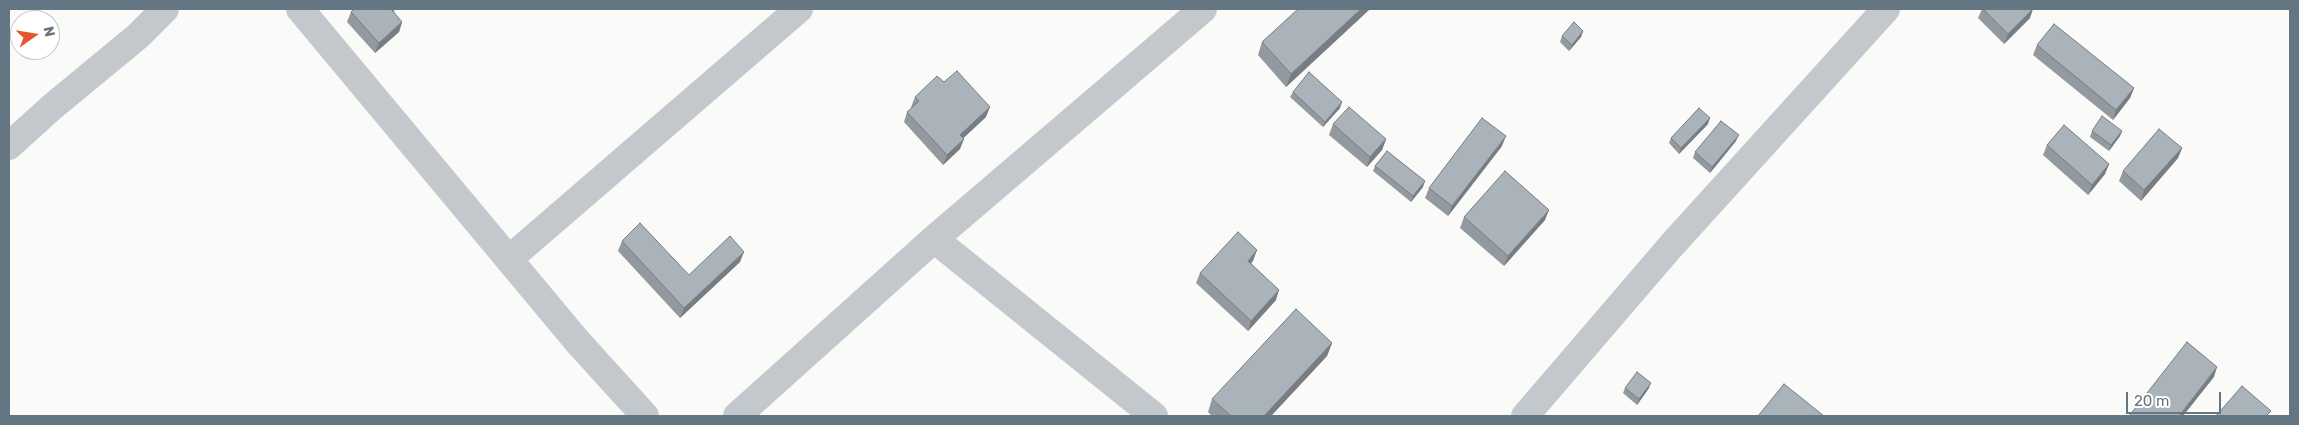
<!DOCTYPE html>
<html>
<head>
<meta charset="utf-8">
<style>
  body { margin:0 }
  #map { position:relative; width:2299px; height:425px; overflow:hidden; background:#fafaf8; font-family:Rubik,sans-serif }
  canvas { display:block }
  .frame { position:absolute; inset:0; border:10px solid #657683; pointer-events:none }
  .north { position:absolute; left:10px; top:10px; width:50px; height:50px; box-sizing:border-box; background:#fff; border:1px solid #c1c8cd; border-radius:50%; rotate:77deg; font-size:14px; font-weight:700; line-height:20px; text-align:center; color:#657683 }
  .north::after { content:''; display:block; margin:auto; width:18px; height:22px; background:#e4572e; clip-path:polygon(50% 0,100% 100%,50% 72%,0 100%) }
  .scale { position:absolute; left:2126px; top:392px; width:95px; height:22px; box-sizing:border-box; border:2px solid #657683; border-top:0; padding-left:6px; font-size:15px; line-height:18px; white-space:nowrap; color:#657683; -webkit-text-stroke:4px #fff; paint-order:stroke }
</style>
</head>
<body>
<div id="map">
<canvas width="2299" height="425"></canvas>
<div class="frame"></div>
<div class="north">N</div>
<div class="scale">20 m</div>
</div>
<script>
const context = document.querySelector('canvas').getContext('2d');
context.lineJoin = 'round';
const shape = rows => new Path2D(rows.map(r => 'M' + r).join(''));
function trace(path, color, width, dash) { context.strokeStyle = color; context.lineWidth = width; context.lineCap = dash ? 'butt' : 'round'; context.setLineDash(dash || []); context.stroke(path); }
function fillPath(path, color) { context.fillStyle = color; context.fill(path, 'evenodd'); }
const minor = shape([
  [300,9,577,341,645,416],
  [9,146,52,107,138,36,165,9],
  [934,239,1154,416],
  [509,259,799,9],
  [737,416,934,239,1203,9],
  [1525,416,1671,246,1886,9]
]);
const wall = shape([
  [354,9,395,9,394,12,402,22,399,32,375,53,347,22,351,12],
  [1370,9,1286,87,1258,55,1262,42],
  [1982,9,1983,9,2030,18,2004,44,1978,18],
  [1583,31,1581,37,1569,51,1560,42,1562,36],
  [2037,45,2134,88,2130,98,2113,120,2033,55],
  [944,82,986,117,963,138,960,149,943,165,904,122,907,112,912,108,911,107,915,97],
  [1293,92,1340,108,1323,127,1290,97],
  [1333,124,1386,139,1382,150,1367,167,1329,135],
  [1708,124,1679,154,1669,143,1671,138],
  [2092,131,2122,131,2120,136,2109,151,2090,137],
  [1736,141,1710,173,1693,158,1695,152],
  [2047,145,2109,164,2105,174,2088,195,2043,155],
  [1502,146,1448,216,1425,198,1429,188],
  [2182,148,2178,158,2141,201,2119,181,2123,171],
  [1375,166,1423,187,1411,202,1373,171],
  [1464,217,1545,220,1504,266,1460,228],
  [622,241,689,275,740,262,680,318,618,251],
  [1253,261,1251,263,1276,300,1248,331,1196,283,1200,273],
  [1332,343,1327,356,1271,416,1212,416,1208,412,1212,399],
  [1625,388,1649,388,1637,405,1623,393]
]);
const shadedWall = shape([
  [1361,9,1370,9,1286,87,1291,74],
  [2033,9,2030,18,2004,44,2008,34],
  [402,22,399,32,375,53,379,43],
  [1583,31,1581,37,1569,51,1572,45],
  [2134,88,2130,98,2113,120,2116,110],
  [1342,102,1340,108,1323,127,1325,122],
  [990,107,986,117,956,145,960,135],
  [1710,118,1708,124,1679,154,1681,148],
  [2122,131,2120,136,2109,151,2111,145],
  [1739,135,1736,141,1710,173,1712,167],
  [1506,136,1502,146,1448,216,1452,206],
  [964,139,960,149,943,165,947,155],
  [1386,139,1382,150,1367,167,1370,157],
  [2182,148,2178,158,2141,201,2144,190],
  [2109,164,2105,174,2088,195,2092,185],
  [1425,181,1423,187,1411,202,1413,196],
  [1549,210,1545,220,1504,266,1508,256],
  [1257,250,1253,261,1244,271,1248,261],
  [744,252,740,262,680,318,684,308],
  [1279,290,1276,300,1248,331,1251,321],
  [1332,343,1327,356,1271,416,1264,416],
  [2217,367,2214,377,2183,416,2179,416],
  [1651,383,1649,388,1637,405,1639,399]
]);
const building = shape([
  [354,9,392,9,391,9,402,22,379,43,351,12,354,9],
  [1298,9,1361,9,1291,74,1262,42,1298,9],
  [1983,9,2033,9,2008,34,1983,9],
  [1574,22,1583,31,1572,45,1562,36,1574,22],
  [2054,24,2134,88,2116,110,2037,45,2054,24],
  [957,71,990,107,960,135,964,139,947,155,907,112,919,101,915,97,937,76,944,82,957,71],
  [1309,72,1342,102,1325,122,1293,92,1309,72],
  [1349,107,1386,139,1370,157,1333,124,1349,107],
  [1699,108,1710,118,1681,148,1671,138,1699,108],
  [2102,116,2122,131,2111,145,2092,131,2102,116],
  [1482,118,1506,136,1452,206,1429,188,1482,118],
  [1721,121,1739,135,1712,167,1695,152,1721,121],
  [2064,125,2109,164,2092,185,2047,145,2064,125],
  [2159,129,2182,148,2144,190,2123,171,2159,129],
  [1387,151,1425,181,1413,196,1375,166,1387,151],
  [1505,171,1549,210,1508,256,1464,217,1505,171],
  [640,223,689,275,730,236,744,252,684,308,622,241,640,223],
  [1238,232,1257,250,1248,261,1279,290,1251,321,1200,273,1238,232],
  [1296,309,1332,343,1264,416,1231,416,1212,399,1296,309],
  [2187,342,2217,367,2179,416,2129,416,2187,342],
  [1637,372,1651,383,1639,399,1625,388,1637,372],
  [1784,384,1824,416,1758,416,1784,384],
  [2242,386,2271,411,2266,416,2216,416,2242,386]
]);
trace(minor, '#c3c8cc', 28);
fillPath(wall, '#929a9f');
fillPath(shadedWall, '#777d82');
fillPath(building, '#aab3b9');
trace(building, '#777d82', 1);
</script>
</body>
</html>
